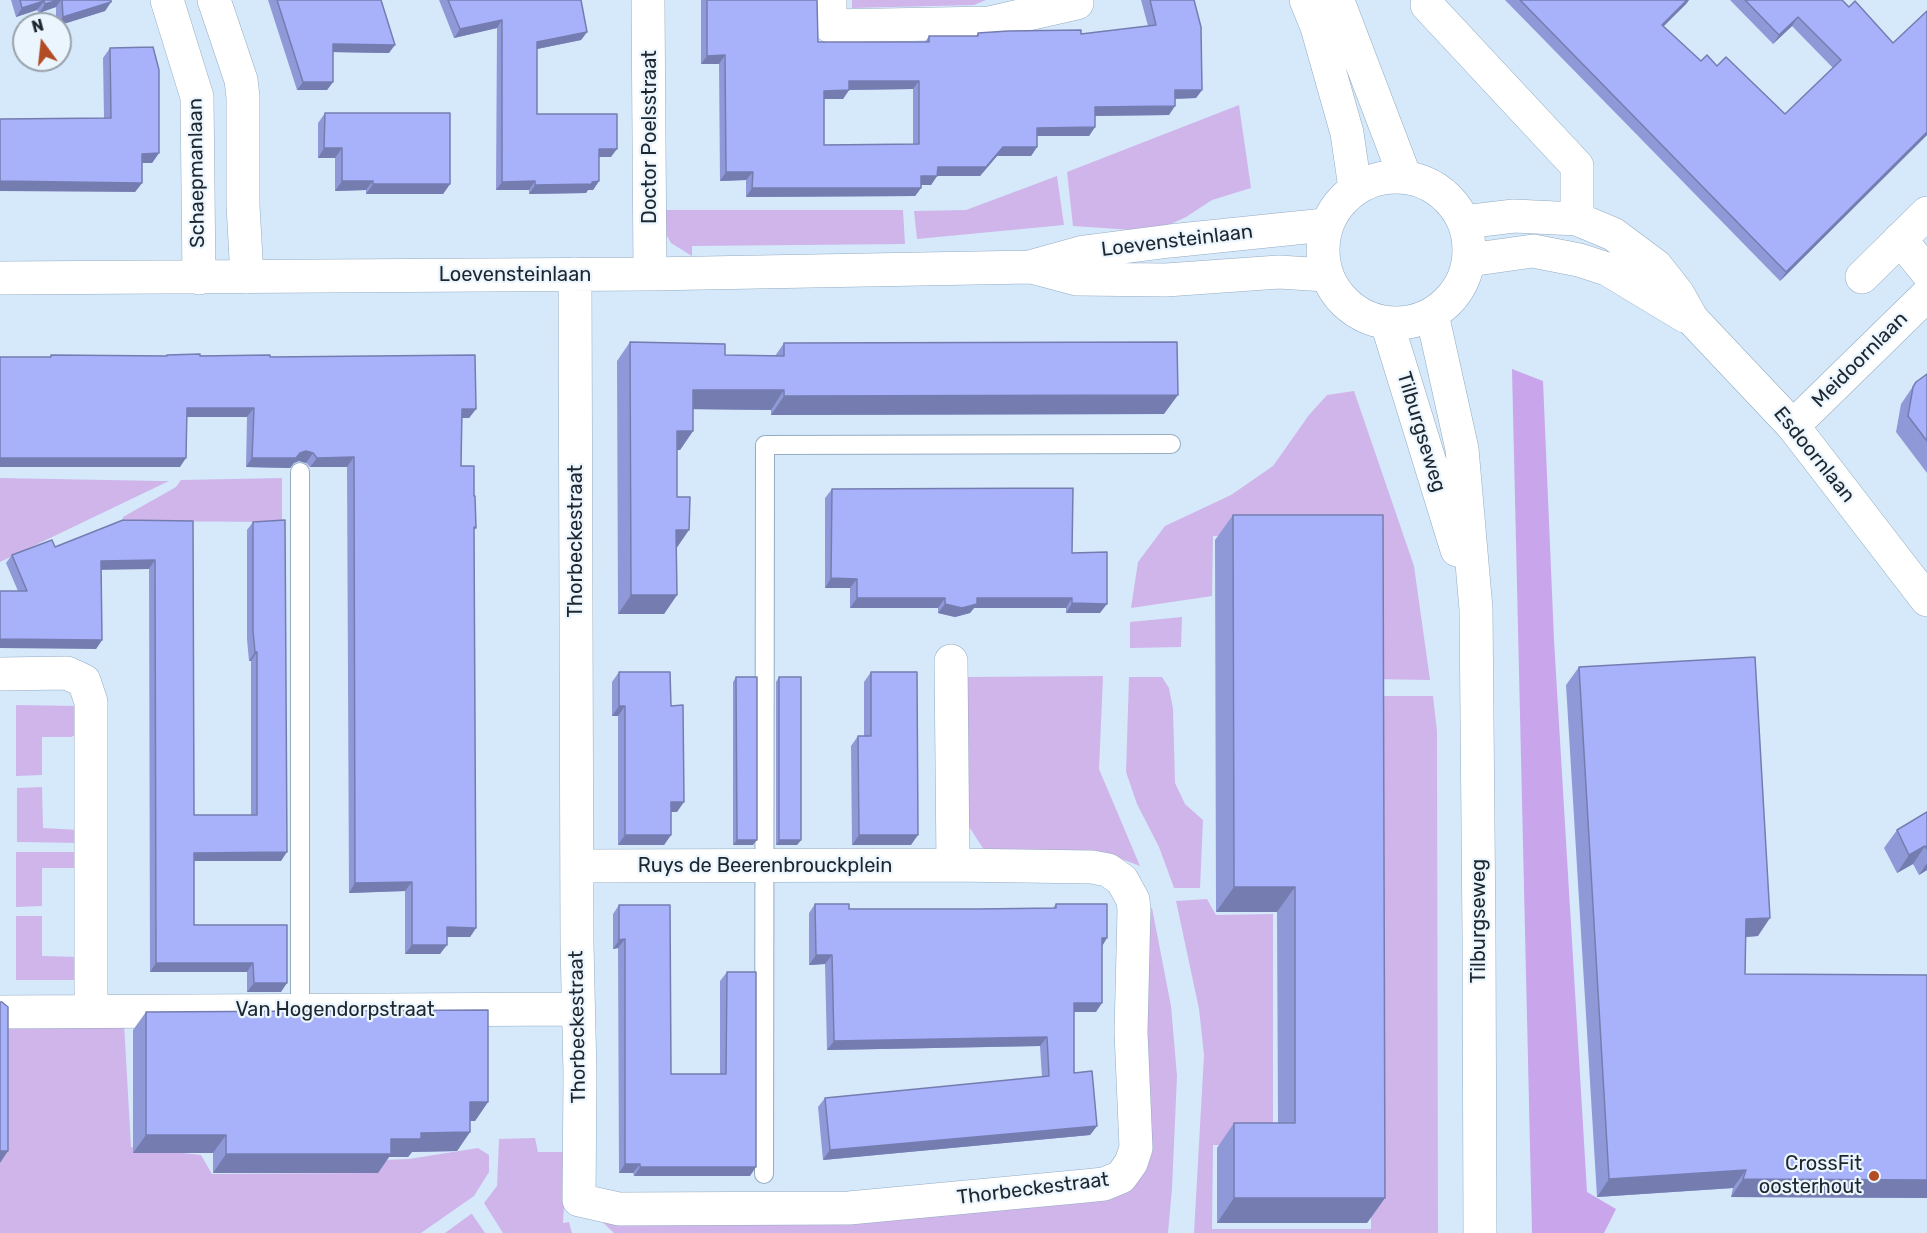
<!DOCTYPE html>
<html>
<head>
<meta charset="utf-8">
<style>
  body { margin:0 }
  #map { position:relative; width:1927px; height:1233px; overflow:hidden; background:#d5e9fb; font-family:Rubik,sans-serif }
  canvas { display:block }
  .north { position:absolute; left:12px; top:12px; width:60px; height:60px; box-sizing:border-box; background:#ebf5fe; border:2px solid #99a2ab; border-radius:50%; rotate:345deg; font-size:16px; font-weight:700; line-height:24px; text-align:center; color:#1d262e }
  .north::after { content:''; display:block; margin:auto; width:21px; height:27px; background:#b24c24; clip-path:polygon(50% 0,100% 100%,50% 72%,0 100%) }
</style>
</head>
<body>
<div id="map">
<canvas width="1927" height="1233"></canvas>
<div class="north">N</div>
</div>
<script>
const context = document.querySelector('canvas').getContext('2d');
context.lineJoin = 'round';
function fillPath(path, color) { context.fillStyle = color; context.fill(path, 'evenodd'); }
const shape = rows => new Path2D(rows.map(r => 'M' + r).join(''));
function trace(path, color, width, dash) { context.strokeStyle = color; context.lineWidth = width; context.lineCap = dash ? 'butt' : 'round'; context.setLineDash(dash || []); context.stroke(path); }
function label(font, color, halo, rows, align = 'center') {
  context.font = font + ' Rubik,sans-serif'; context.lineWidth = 4.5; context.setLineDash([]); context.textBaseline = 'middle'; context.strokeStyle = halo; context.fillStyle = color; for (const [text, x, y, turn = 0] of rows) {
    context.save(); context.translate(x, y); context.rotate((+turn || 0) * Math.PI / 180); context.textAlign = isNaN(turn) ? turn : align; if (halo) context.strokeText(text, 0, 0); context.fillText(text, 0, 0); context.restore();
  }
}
const green = shape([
  [852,0,986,0,974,5,852,8],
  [1239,105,1251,188,1212,200,1186,217,1162,228,1148,231,1073,226,1067,172],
  [1057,176,1064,225,917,239,914,211,966,210],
  [664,210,903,210,905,244,692,246,692,256,671,243,663,229],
  [1354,391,1414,566,1430,680,1371,679,1368,535,1213,536,1212,596,1131,608,1138,562,1165,526,1231,495,1273,466,1309,415,1327,395],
  [0,478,161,481,169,481,0,562],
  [282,478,282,522,123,521,123,517,176,487,181,480],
  [1182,617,1181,647,1130,648,1130,622],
  [1103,676,1099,769,1140,866,1103,852,986,853,968,825,966,677],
  [1129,677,1162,677,1169,688,1173,709,1175,783,1185,804,1203,820,1200,888,1174,888,1159,847,1137,804,1126,772],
  [1374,696,1433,696,1437,731,1438,1233,1194,1233,1204,1055,1199,1009,1176,901,1207,899,1216,915,1273,914,1273,1146,1213,1145,1212,1229,1371,1229],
  [16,705,80,706,80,733,71,737,42,737,42,775,16,776],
  [42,787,43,828,80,830,79,843,17,842,17,788],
  [16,852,80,852,80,868,42,868,42,906,16,907],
  [1152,908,1171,1006,1177,1076,1172,1188,1168,1233,614,1233,599,1219,1121,1193,1147,909],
  [16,916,42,916,42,956,80,957,79,980,16,980],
  [124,1023,131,1147,201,1155,212,1174,378,1173,382,1160,409,1159,478,1148,489,1155,489,1172,474,1196,421,1233,0,1233,0,1025],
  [535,1138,538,1152,567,1152,563,1223,569,1222,572,1233,503,1233,484,1203,497,1186,499,1139],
  [472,1214,485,1233,445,1233,471,1214]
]);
const forest = shape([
  [1512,369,1543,381,1554,640,1587,1192,1616,1209,1604,1233,1532,1233]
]);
const service = shape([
  [300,1010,300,472],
  [764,1174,765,445,1171,444]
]);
const minor = shape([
  [167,0,197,97,199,278],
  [214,0,241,80,243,97,243,205,247,277],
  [648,0,650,274],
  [830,0,830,26,989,23,1077,3],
  [1427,5,1577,166,1577,219],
  [1900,239,1927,272],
  [1032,267,1077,279,1166,280,1279,272,1326,275],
  [575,274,577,944,580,1074,579,1200,619,1209,849,1208,1085,1186,1104,1184,1121,1177,1131,1163,1136,1148,1131,1032,1134,910,1133,900,1122,880,1108,870,1092,867,953,865],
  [1862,277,1927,213],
  [0,278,650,274,1030,267,1084,252,1170,241,1325,225],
  [1793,426,1927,295],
  [0,674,67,673,84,681,91,702,91,1011],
  [577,866,953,865,951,661],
  [0,1012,578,1009]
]);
const tertiary = shape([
  [1464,222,1514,216,1577,219,1613,234,1656,266,1678,294,1692,319,1793,426,1927,600],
  [1469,260,1533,251,1579,260,1607,269,1685,316]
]);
const secondary = shape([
  [1306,0,1317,27,1347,133,1355,188],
  [1335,0,1341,9,1405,177],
  '1323 250a73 73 0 1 1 146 0a73 73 0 1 1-146 0Z',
  [1432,314,1462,449,1476,609,1479,934,1480,1233],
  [1387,323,1457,550]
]);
const wall = shape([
  [11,0,111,0,111,2,105,11,60,25,56,24,56,7,39,13,37,10,16,17],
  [268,0,381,0,389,53,333,52,333,82,327,90,297,90],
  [439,0,581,0,587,32,581,40,537,49,537,114,611,157,599,157,599,181,593,190,588,190,586,193,529,194,529,190,496,190,497,28,454,38],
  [701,0,817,0,818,42,925,42,929,36,976,36,978,33,1081,34,1148,26,1141,0,1194,0,1202,90,1196,98,1175,99,1169,115,1095,116,1095,127,1089,136,1037,136,1037,147,1031,156,997,156,980,176,937,176,931,185,921,185,921,188,915,196,746,197,746,180,720,181,719,64,701,64],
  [913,89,913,144,824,145,824,99,843,99,849,90],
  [1505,0,1689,0,1686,4,1663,26,1701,61,1717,66,1785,114,1833,68,1792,26,1773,44,1730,0,1842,0,1849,7,1893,43,1927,11,1927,135,1780,281],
  [110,48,159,153,152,163,142,163,142,183,135,192,104,118,103,58],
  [325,113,450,184,443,194,366,194,366,190,335,191,335,158,318,158,318,123],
  [630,342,725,355,775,356,784,343,1164,414,771,415,771,410,693,409,693,431,680,450,677,450,677,595,664,614,618,614,617,361],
  [51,355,166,356,167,355,270,357,476,409,469,418,462,418,461,466,474,496,476,528,474,530,476,928,470,937,447,937,440,954,405,954,405,891,349,893,347,467,310,467,306,463,299,461,294,463,290,468,246,467,247,417,187,417,180,467,0,467,0,357,50,357],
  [1927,374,1927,473,1896,432,1901,404,1916,382],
  [832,489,1072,553,1100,613,1066,613,1066,608,974,608,970,613,955,617,938,613,938,608,850,608,850,588,825,588,825,498],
  [1233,515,1385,1198,1367,1223,1217,1223,1217,1148,1234,1123,1278,1123,1277,912,1216,912,1215,540],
  [193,521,194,815,251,815,251,661,249,661,247,639,247,530,253,522,281,861,194,861,194,925,287,925,281,992,247,992,247,972,150,972,149,569,101,569,102,640,96,649,18,591,6,563,12,555],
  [1579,667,1758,936,1746,937,1745,974,1927,975,1927,1198,1731,1197,1733,1188,1597,1197,1566,685],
  [619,672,671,706,677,812,671,812,671,835,664,845,618,845,618,716,612,716,612,682],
  [871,672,911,845,852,845,851,746,858,736,864,736,864,682],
  [736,677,753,845,733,845,733,682],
  [779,677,801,840,797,845,776,845,776,682],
  [1927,812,1927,870,1919,875,1913,864,1897,873,1884,848,1897,830],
  [815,904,849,909,977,909,1053,908,1056,904,1102,946,1096,1012,1074,1012,1074,1073,1097,1126,1090,1135,823,1160,818,1107,825,1098,1042,1077,1040,1046,827,1050,825,964,809,965,809,913],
  [619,905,671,1074,720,1074,720,981,727,972,750,1176,634,1176,633,1173,619,1173,618,948,613,949,613,914],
  [146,1012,488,1102,475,1121,470,1121,470,1132,457,1151,412,1152,408,1157,389,1157,378,1173,213,1173,213,1153,133,1153,133,1030]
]);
const shadedWall = shape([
  [58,0,61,0,56,7,39,13,45,4],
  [1687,0,1689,0,1686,4,1656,34,1662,25],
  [44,1,37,10,16,17,22,8],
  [111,2,105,11,60,25,58,24,63,17],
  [1798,17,1792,26,1773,44,1779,35],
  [502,20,497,28,454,38,460,29],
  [587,32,581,40,532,50,537,42],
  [333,44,395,45,389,53,327,52],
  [725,55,719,64,701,64,707,56],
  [849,81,919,81,913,89,843,90],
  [303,82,333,82,327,90,297,90],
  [849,90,843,99,818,99,824,91],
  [1175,90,1202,90,1196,98,1169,99],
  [1175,106,1169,115,1089,116,1095,107],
  [1095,127,1089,136,1031,136,1037,128],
  [1927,132,1927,135,1780,281,1786,272],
  [1003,147,1037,147,1031,156,997,156,980,176,937,176,931,185,915,185,921,176,938,167],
  [324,148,342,148,335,158,318,158],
  [599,149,617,149,611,157,593,157],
  [159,153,152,163,135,163,142,154],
  [726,172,753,172,746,180,720,181],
  [0,181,142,183,135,192,0,191],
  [342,181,373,181,366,190,335,191],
  [535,181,529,190,496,190,502,182],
  [599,181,593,190,588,190,586,193,529,194,535,185],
  [373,184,450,184,443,194,366,194],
  [752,188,921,188,915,196,746,197],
  [693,390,784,390,771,410,679,409],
  [1178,395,1164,414,771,415,784,396],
  [187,408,254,408,247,417,180,417],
  [462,409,476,409,469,418,456,418],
  [677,431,693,431,680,450,663,450],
  [306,451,313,453,306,463,299,461,294,463,290,468,246,467,252,458,300,453],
  [354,457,347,467,310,467,317,458],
  [0,458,186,458,180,467,0,467],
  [676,530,689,530,676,549],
  [155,560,149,569,95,570,101,561],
  [831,578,857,579,850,588,825,588],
  [631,595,677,595,664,614,618,614],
  [857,598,945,598,938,608,850,608],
  [977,598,1072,598,1066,608,974,608,970,613,955,617,938,613,945,604],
  [1072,603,1107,604,1100,613,1066,613],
  [0,639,102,640,96,649,0,648],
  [255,652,257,652,251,661,249,661],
  [619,706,625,706,618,716,612,716],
  [671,802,684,802,677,812,664,812],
  [625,835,671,835,664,845,618,845],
  [859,835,918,835,911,845,852,845],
  [737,840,757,840,753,845,733,845],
  [779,840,801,840,797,845,776,845],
  [1925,846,1913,864,1897,873,1909,855],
  [287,852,281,861,188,861,194,853],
  [1927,863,1927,870,1919,875],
  [412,882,405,891,349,893,355,883],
  [1234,887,1295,887,1277,912,1216,912],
  [1770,918,1758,936,1733,938,1746,919],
  [447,927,476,928,470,937,440,937],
  [1102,938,1107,938,1101,948],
  [625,939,618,948,613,949,619,940],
  [412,945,447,945,440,954,405,954],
  [816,955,832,955,825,964,809,965],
  [156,963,253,963,247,972,150,972],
  [254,983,287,983,281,992,247,992],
  [1074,1003,1102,1003,1096,1012,1067,1012],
  [1047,1037,1040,1046,827,1050,834,1041],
  [470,1102,488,1102,475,1121,457,1121],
  [1097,1126,1090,1135,823,1160,830,1150],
  [470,1132,457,1151,412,1152,408,1157,389,1157,378,1173,213,1173,226,1154,391,1139,421,1133],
  [146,1135,226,1135,213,1153,133,1153],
  [0,1151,8,1151,0,1163],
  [625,1164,640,1164,633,1173,619,1173],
  [640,1167,756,1167,750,1176,634,1176],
  [1746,1170,1733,1188,1597,1197,1609,1179],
  [1743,1179,1927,1180,1927,1198,1731,1197],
  [1234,1198,1385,1198,1367,1223,1217,1223]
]);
const building = shape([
  [20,0,58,0,45,4,44,1,22,8,20,0],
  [62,0,111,0,111,2,63,17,62,0],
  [277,0,381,0,395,45,333,44,333,82,303,82,277,0],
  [448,0,581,0,587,32,537,42,537,114,617,114,617,149,599,149,599,181,592,182,592,184,535,185,535,181,502,182,502,20,460,29,448,0],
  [707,0,817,0,818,42,929,42,929,36,978,36,978,33,1008,31,1081,30,1081,34,1156,25,1150,0,1194,0,1201,27,1202,90,1175,90,1175,106,1095,107,1095,127,1037,128,1037,147,1003,147,986,167,938,167,937,176,921,176,921,188,752,188,753,172,726,172,725,55,707,56,707,0],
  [849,81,919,81,919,144,824,145,824,91,849,90,849,81],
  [1520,0,1687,0,1662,25,1701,61,1707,55,1717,66,1726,57,1785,114,1841,60,1798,17,1779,35,1745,0,1842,0,1849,7,1855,1,1893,43,1927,11,1927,132,1786,272,1520,0],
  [153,47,159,70,159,153,142,154,142,183,0,181,0,119,111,118,110,48,153,47],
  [325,113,450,113,450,184,373,184,373,181,342,181,342,148,324,148,325,113],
  [630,342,725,344,725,355,784,356,784,343,1177,342,1178,395,784,396,784,390,693,390,693,431,677,431,677,497,690,497,689,530,676,530,677,595,631,595,630,342],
  [200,354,200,356,270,355,270,357,475,355,476,409,462,409,461,466,474,466,474,496,475,496,476,528,474,527,476,928,447,927,447,945,412,945,412,882,355,883,354,457,317,458,313,453,306,451,300,453,296,458,252,458,254,408,187,408,186,458,0,458,0,357,51,357,51,355,167,356,167,355,200,354],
  [1927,374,1927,441,1908,416,1913,387,1916,382,1927,374],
  [1073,488,1072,553,1107,552,1107,604,1072,603,1072,598,977,598,977,604,962,608,945,604,945,598,857,598,857,579,831,578,832,489,1073,488],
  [1233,515,1383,515,1385,1198,1234,1198,1234,1123,1295,1123,1295,887,1234,887,1233,515],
  [123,520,193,521,194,815,257,815,257,652,255,652,253,631,253,522,285,520,287,852,194,853,194,925,287,925,287,983,254,983,253,963,156,963,155,560,101,561,102,640,0,639,0,591,27,591,12,555,52,540,55,547,123,520],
  [1755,657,1770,918,1746,919,1745,974,1927,975,1927,1180,1743,1179,1746,1170,1609,1179,1579,667,1755,657],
  [619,672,670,672,671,706,683,705,684,802,671,802,671,835,625,835,625,706,619,706,619,672],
  [871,672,917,672,918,835,859,835,858,736,871,736,871,672],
  [736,677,757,677,757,840,737,840,736,677],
  [779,677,801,677,801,840,779,840,779,677],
  [1927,812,1927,849,1925,846,1909,855,1897,830,1927,812],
  [815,904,849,904,849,909,977,909,1056,908,1056,904,1107,904,1107,938,1102,938,1102,1003,1074,1003,1074,1073,1092,1071,1097,1126,830,1150,825,1098,1049,1076,1047,1037,834,1041,832,955,816,955,815,904],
  [619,905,670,905,671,1074,726,1074,727,972,756,972,756,1167,640,1167,640,1164,625,1164,625,939,619,940,619,905],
  [0,1002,2,1002,8,1007,8,1151,0,1151,0,1002],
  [488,1010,488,1102,470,1102,470,1132,421,1133,421,1139,391,1139,391,1154,226,1154,226,1135,146,1135,146,1012,488,1010]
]);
const markers = [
  [1874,1176,6,"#b24c24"]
];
const streetNames = [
  ["Doctor Poelsstraat",650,137,-90],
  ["Schaepmanlaan",197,173,-91],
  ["Loevensteinlaan",1177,241,-7],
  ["Loevensteinlaan",515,275],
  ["Meidoornlaan",1860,360,-45],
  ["Tilburgseweg",1421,432,73],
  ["Esdoornlaan",1814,455,51],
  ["Thorbeckestraat",576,541,-90],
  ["Ruys de Beerenbrouckplein",765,866],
  ["Tilburgseweg",1479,921,-90],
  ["Van Hogendorpstraat",335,1010],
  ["Thorbeckestraat",578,1027,-91],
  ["Thorbeckestraat",1033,1189,-7]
];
const poiNames = [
  ["CrossFit",1862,1164],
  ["oosterhout",1862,1187]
];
fillPath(green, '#d0b5ea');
fillPath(forest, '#c9a5eb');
trace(service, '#94abc1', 20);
trace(minor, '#94abc1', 34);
trace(tertiary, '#94abc1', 34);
trace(secondary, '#94abc1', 34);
trace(service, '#fff', 18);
trace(minor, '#fff', 33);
trace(tertiary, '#fff', 33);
trace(secondary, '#fff', 33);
fillPath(wall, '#9099d8');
fillPath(shadedWall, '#757db0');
fillPath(building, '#a7b2fb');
trace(building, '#757db0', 1.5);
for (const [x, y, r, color] of markers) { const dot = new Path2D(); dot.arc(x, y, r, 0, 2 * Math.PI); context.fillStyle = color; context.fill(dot); trace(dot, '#ebf5fe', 2); }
label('20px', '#1d262e', '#ebf5fe', streetNames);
label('20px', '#1d262e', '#ebf5fe', poiNames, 'right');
</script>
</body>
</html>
